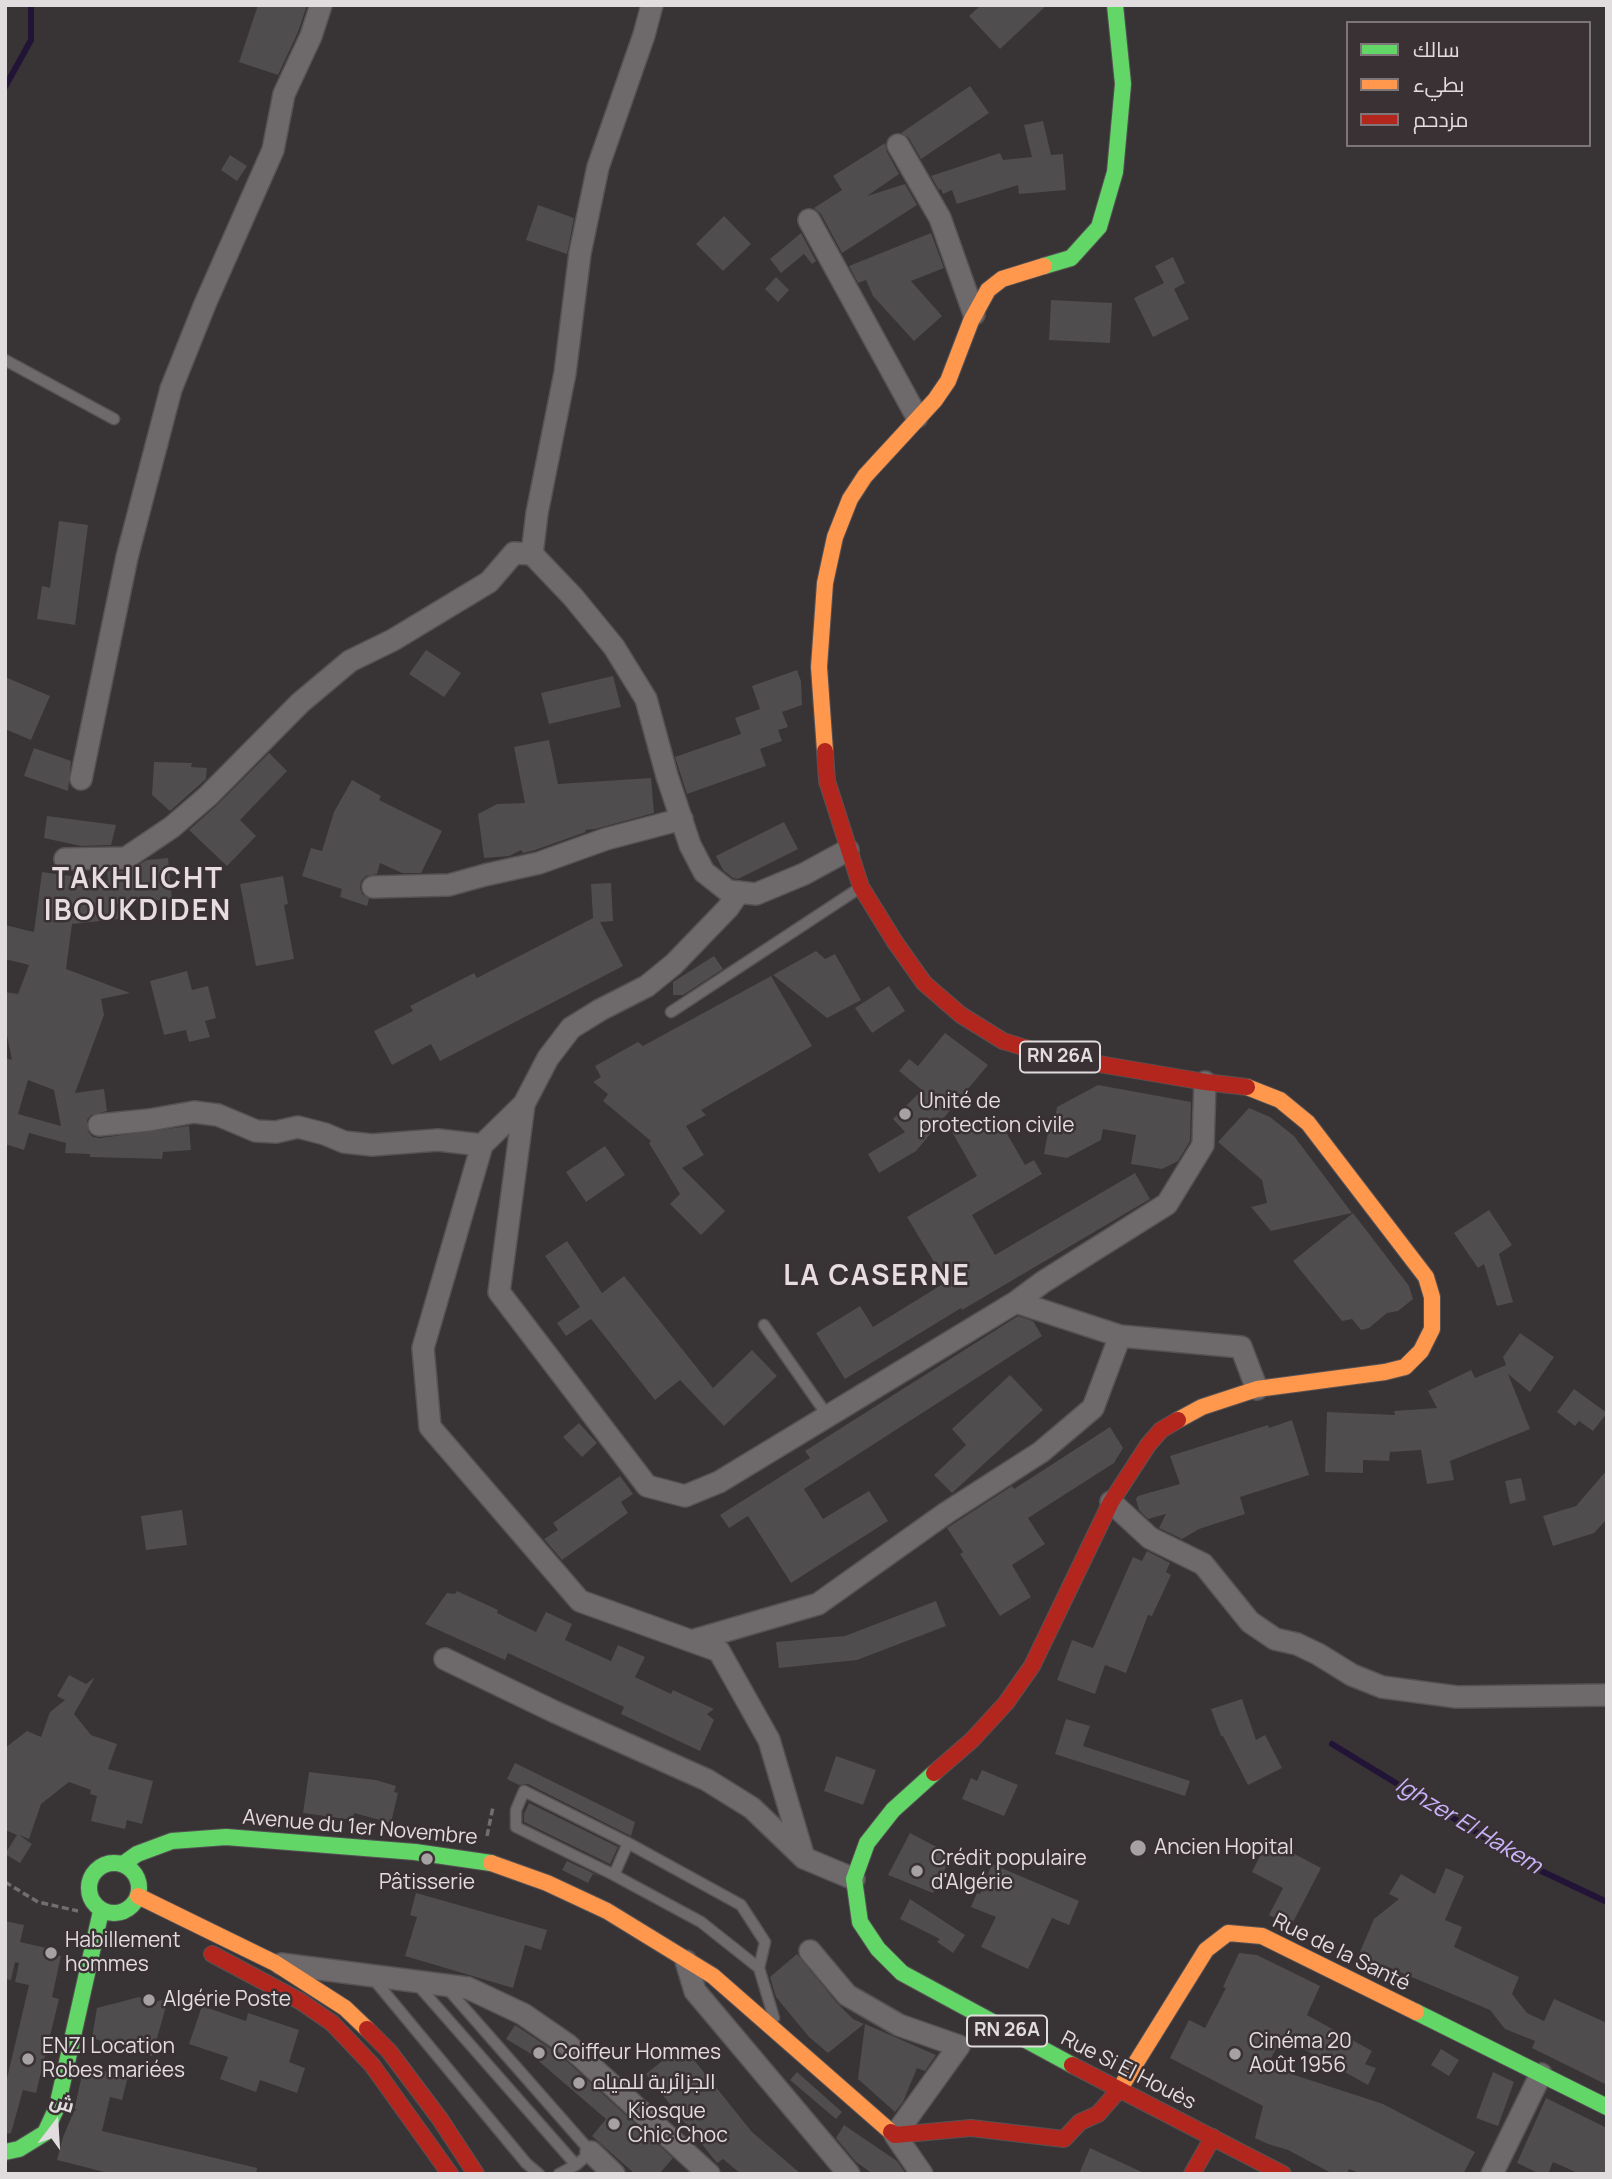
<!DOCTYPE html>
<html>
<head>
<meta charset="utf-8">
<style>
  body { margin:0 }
  #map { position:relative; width:1612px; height:2179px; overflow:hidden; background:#383335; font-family:Manrope,Cairo,sans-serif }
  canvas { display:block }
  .frame { position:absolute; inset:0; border:7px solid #e1dcde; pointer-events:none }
  .legend { position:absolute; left:1346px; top:21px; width:245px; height:126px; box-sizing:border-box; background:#3a3134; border:2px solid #7d7578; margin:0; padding:9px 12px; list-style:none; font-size:21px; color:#e1dcde }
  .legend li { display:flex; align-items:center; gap:14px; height:35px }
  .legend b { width:35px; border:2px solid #7d7578 }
  .north { position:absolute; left:21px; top:2088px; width:70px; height:70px; -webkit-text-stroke:5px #3a3134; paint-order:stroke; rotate:17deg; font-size:19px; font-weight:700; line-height:28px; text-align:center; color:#e1dcde }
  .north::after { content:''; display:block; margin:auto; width:24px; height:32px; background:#e1dcde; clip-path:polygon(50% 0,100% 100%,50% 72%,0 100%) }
</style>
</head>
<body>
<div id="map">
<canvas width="1612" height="2179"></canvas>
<div class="frame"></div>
<ul class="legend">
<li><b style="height:9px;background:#63d668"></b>سالك</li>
<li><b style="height:9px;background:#ff974d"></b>بطيء</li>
<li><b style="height:9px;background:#b3261e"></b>مزدحم</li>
</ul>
<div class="north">ش</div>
</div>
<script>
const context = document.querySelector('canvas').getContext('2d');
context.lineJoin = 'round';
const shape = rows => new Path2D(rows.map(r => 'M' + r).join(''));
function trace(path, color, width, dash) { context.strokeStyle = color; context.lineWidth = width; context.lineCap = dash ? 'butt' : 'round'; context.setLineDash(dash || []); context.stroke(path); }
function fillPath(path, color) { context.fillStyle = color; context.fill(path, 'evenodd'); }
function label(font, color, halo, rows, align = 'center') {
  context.font = font + ' Manrope,Cairo,sans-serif'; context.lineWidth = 5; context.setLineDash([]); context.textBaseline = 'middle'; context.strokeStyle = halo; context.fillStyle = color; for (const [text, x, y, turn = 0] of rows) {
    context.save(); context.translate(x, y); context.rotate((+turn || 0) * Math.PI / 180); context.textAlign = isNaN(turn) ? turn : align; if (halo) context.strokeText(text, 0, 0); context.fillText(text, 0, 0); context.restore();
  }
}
const stream = shape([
  [5,87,31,40,31,5],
  [1332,1744,1535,1868,1607,1902]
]);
const building = shape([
  [258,5,307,5,298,32,278,75,239,62],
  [981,5,1047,5,1000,49,969,16],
  [970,86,989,113,921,159,909,138,901,133],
  [1043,121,1051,155,1063,154,1066,190,1019,194,1018,185,957,204,952,190,943,194,941,189,939,190,931,176,1000,153,1003,160,1032,157,1024,125],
  [885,143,887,152,899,174,867,196,905,184,917,205,842,253,821,214,814,208,842,190,833,176],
  [230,155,247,166,237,181,221,170],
  [538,205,574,218,567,254,526,240],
  [724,216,751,244,723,271,696,244],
  [801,233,816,261,812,264,804,254,781,273,770,259],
  [931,233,944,268,911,281,942,316,914,341,873,296,866,280,858,283,849,266],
  [1173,257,1185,283,1174,289,1189,319,1153,337,1134,298,1164,283,1155,266],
  [776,277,789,290,778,302,765,289],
  [1051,300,1112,303,1110,343,1049,340],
  [59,521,88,525,75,625,37,619,42,586,50,588],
  [426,650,461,673,444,697,409,674],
  [797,670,801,681,802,705,782,712,788,727,778,730,782,741,760,749,766,766,687,794,675,757,741,734,735,718,760,709,752,686],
  [613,676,621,707,549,724,541,693],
  [5,677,50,696,31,740,5,729],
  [549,740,558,784,651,778,654,813,595,829,585,830,586,832,535,850,523,853,521,850,509,856,484,858,478,814,497,804,525,803,514,747],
  [34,748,71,761,68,791,24,776],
  [269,753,287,771,240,820,256,836,227,866,189,830,217,805],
  [154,762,192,763,191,767,207,768,206,779,170,811,152,795],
  [352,780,381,796,379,800,442,831,421,873,402,873,380,863,377,874,366,876,361,881,360,888,362,894,369,899,367,906,340,897,342,889,302,876,311,848,322,851,334,812],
  [47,816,116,825,111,845,81,846,44,838],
  [784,822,798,849,738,879,733,878,723,870,716,856],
  [168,858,172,899,117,904,119,919,72,924,66,969,130,993,101,999,104,1015,75,1093,104,1089,107,1111,91,1115,87,1120,88,1132,93,1137,100,1138,189,1126,191,1150,163,1152,162,1159,90,1157,90,1154,65,1153,66,1143,29,1133,24,1150,5,1144,5,1058,12,1060,5,1026,5,992,18,994,29,965,5,959,5,925,34,932,42,872,108,881,107,871,127,871,147,860],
  [28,1080,54,1090,61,1126,18,1114],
  [283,876,288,904,284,905,294,959,256,966,240,884],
  [611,883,613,921,600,922,623,966,440,1061,431,1044,392,1065,374,1031,413,1011,410,1006,474,973,477,978,593,918,591,884],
  [816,951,825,959,835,954,861,1000,827,1018,773,975],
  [714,956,723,969,683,995,673,995,673,982],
  [187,971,192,990,208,986,216,1018,205,1021,210,1037,189,1042,186,1030,164,1035,150,981],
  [771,976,812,1046,701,1110,706,1115,686,1126,704,1155,682,1168,725,1211,701,1235,670,1204,680,1194,649,1143,651,1141,603,1101,608,1094,593,1082,601,1077,595,1066,638,1042,643,1046],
  [889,986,905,1011,872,1033,855,1008],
  [945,1033,988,1065,916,1151,879,1173,868,1154,905,1132,893,1119,922,1090,899,1071,909,1059,918,1066],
  [1098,1085,1191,1102,1190,1141,1178,1161,1162,1169,1131,1164,1136,1135,1103,1129,1101,1140,1067,1158,1044,1154,1049,1127,1054,1124,1057,1107],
  [1249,1108,1270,1117,1294,1136,1352,1213,1271,1231,1251,1207,1267,1203,1262,1180,1218,1142],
  [974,1120,981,1133,999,1120,1025,1165,1034,1160,1042,1174,972,1215,995,1255,1135,1173,1150,1199,962,1310,961,1308,845,1379,816,1333,860,1306,873,1327,946,1282,907,1217,977,1176,952,1132],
  [605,1146,625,1175,586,1202,566,1172],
  [1489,1210,1512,1245,1499,1254,1513,1302,1497,1306,1484,1264,1478,1268,1454,1233],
  [1353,1213,1409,1286,1413,1299,1398,1311,1387,1313,1369,1328,1361,1330,1352,1319,1342,1321,1293,1261],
  [567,1241,602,1293,624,1276,713,1388,752,1350,777,1376,724,1426,680,1380,655,1400,591,1319,566,1336,557,1323,580,1307,545,1256],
  [1018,1316,1033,1321,1042,1336,804,1489,823,1519,869,1491,888,1521,791,1583,748,1516,729,1528,720,1515,810,1458,805,1451],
  [1520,1333,1554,1357,1530,1392,1508,1374,1530,1429,1450,1461,1454,1480,1427,1484,1421,1450,1390,1452,1389,1461,1363,1460,1363,1473,1325,1472,1327,1412,1395,1415,1394,1411,1437,1408,1428,1391,1471,1370,1475,1378,1506,1365,1503,1357],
  [1010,1375,1043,1410,952,1493,934,1475,966,1445,952,1429],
  [1574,1389,1607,1413,1593,1431,1579,1421,1575,1426,1557,1412],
  [1292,1420,1309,1475,1240,1497,1245,1514,1199,1529,1182,1539,1159,1528,1166,1514,1148,1519,1139,1510,1136,1499,1138,1496,1180,1484,1170,1456,1268,1425,1269,1428],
  [579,1423,597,1443,582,1457,563,1437],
  [1110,1427,1123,1448,1114,1463,1028,1518,1045,1544,1012,1565,1031,1597,1000,1616,960,1554,963,1552,947,1528,1012,1486,1014,1489],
  [1607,1470,1607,1519,1594,1533,1553,1546,1543,1516,1576,1506],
  [620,1476,633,1494,621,1502,628,1513,562,1560,544,1539,558,1530,553,1523],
  [1521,1478,1526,1500,1510,1504,1505,1481],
  [182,1510,187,1545,146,1550,141,1516],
  [1147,1551,1170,1563,1166,1572,1171,1575,1152,1616,1148,1615,1126,1673,1105,1665,1095,1694,1057,1680,1072,1640,1093,1648,1133,1557,1142,1561],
  [457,1591,498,1610,497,1613,536,1632,546,1612,572,1624,565,1640,611,1661,618,1645,645,1657,635,1677,671,1694,673,1690,714,1709,707,1714,714,1720,700,1751,621,1714,624,1707,508,1653,505,1660,425,1624,447,1593,455,1594],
  [936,1601,946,1626,857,1660,779,1668,776,1642,845,1636],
  [69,1675,86,1684,95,1677,74,1714,91,1735,117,1744,108,1769,153,1781,142,1824,127,1820,125,1829,91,1821,97,1796,90,1794,91,1790,69,1782,41,1804,29,1839,19,1835,32,1844,20,1863,5,1854,17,1835,5,1830,5,1748,27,1731,41,1737,50,1712,65,1700,57,1696],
  [1242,1699,1256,1740,1265,1735,1282,1768,1248,1785,1223,1736,1221,1736,1211,1709],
  [1066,1719,1090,1726,1083,1746,1190,1781,1185,1796,1055,1754],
  [836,1756,876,1770,863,1805,824,1791],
  [515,1763,635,1822,631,1836,528,1784,519,1785,507,1779],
  [982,1770,1018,1785,1004,1816,962,1799,971,1778,977,1781],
  [309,1772,376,1780,396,1786,394,1792,398,1793,391,1823,354,1813,353,1820,303,1813],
  [529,1803,618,1847,610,1864,524,1822,524,1814],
  [910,1833,952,1855,933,1893,888,1875],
  [1266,1844,1285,1854,1287,1850,1321,1868,1291,1926,1269,1915,1283,1888,1252,1872],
  [567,1861,601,1877,593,1874,588,1883,562,1870],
  [992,1864,1079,1901,1069,1925,1052,1918,1028,1969,981,1947,996,1917,971,1907,977,1893,980,1894],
  [1446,1868,1464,1876,1445,1920,1462,1927,1454,1947,1519,1977,1512,1994,1527,2013,1544,2021,1554,1999,1607,2023,1607,2085,1532,2048,1535,2041,1505,2029,1490,2010,1388,1967,1381,1973,1356,1961,1374,1919,1399,1899,1389,1894,1401,1874,1435,1894],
  [416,1893,547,1930,541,1950,525,1945,513,1988,405,1956,417,1917,410,1915],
  [910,1899,965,1935,953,1953,937,1942,940,1939,900,1919],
  [5,1921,24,1925,20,1942,51,1949,50,1953,61,1956,52,1997,59,1999,36,2093,23,2090,11,2133,5,2134,5,2087,29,1985,15,1982,19,1963,15,1962,11,1980,5,1979],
  [1239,1953,1257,1955,1320,1986,1307,2015,1372,2051,1365,2064,1376,2068,1368,2085,1282,2037,1267,2066,1383,2104,1475,2152,1463,2174,1362,2174,1349,2169,1347,2174,1333,2174,1288,2150,1268,2144,1255,2138,1263,2106,1170,2058,1189,2020,1205,2028,1226,1988,1223,1987],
  [797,1954,837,2003,853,2019,864,2024,828,2053,809,2037,776,1997,770,1977],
  [139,1997,152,2002,168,1999,152,2056,92,2038,97,2008],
  [202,2006,246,2021,248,2013,299,2030,289,2062,305,2068,297,2093,260,2080,256,2092,220,2079,228,2057,189,2044],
  [865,2024,936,2055,925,2071,917,2068,903,2102,895,2112,858,2079],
  [515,2025,560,2055,673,2158,659,2174,635,2174,592,2136,606,2119,528,2052,506,2039],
  [682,2045,752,2132,801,2174,741,2174,723,2159,717,2163,646,2074],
  [1441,2049,1459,2060,1449,2076,1431,2065],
  [84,2066,128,2077,122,2100,110,2097,102,2131,257,2168,256,2174,112,2174,57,2160,63,2137,74,2111],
  [797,2072,842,2112,836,2119,790,2080],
  [1493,2072,1514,2082,1498,2126,1476,2118],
  [1546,2098,1607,2128,1607,2174,1580,2174,1553,2162,1548,2174,1540,2174,1517,2163],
  [844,2125,897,2161,906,2174,873,2174,856,2162,836,2138],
  [1090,2148,1146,2174,1079,2174]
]);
const path = shape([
  [487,1836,493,1807],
  [5,1882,38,1902,78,1911],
  [1038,2172,1038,2174]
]);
const lane = shape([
  [5,360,114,419],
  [671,1012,858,889],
  [764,1325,827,1415],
  [614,1875,628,1843],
  [759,1968,701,1922,614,1875,516,1827,516,1810,524,1791,628,1843,741,1905,765,1942,759,1968,774,2018],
  [371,1976,526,2163,539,2174],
  [416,1983,576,2165],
  [446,1987,591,2152,576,2165,559,2174]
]);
const street = shape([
  [898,145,940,218,974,314],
  [809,220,917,417],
  [532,554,573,597,614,647,646,699,667,776,690,845,704,872,728,891,756,894,804,874,848,850],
  [81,779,127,557,171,389,205,304,273,150,284,94,311,36,321,5],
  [65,859,126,858,172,827,208,796,300,703,350,661,393,640,489,582,514,553,532,554,537,513,565,373,580,253,598,167,644,35,652,5],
  [373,887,449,885,485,875,539,863,606,839,682,819],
  [739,892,728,908,674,964,647,986,600,1010,571,1028,548,1058,524,1104,482,1145,423,1348,430,1427,580,1601,719,1651,769,1740,804,1858],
  [524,1104,499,1292,647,1486,685,1496,719,1482,1016,1302,1043,1282,1167,1204,1203,1145,1205,1082],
  [99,1125,149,1120,194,1112,218,1115,256,1131,276,1132,298,1127,325,1134,344,1142,372,1145,438,1140,482,1145],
  [1016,1302,1120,1336,1241,1347,1257,1389],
  [1111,1502,1150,1538,1203,1564,1250,1622,1275,1639,1297,1644,1318,1654,1352,1675,1382,1687,1457,1697,1607,1695],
  [691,1641,818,1604,946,1513,1041,1452,1093,1408,1120,1336],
  [445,1659,555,1712,707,1780,752,1808,804,1858,854,1879],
  [810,1951,847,1995,899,2025,959,2046,895,2135,922,2174],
  [686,1961,695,1991,849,2174],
  [281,1964,468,1988,523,2014,568,2045,709,2174],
  [591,2152,614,2174],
  [1492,2174,1541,2074]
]);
const fast = shape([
  [1044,266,1071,258,1099,227,1115,172,1123,84,1115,5],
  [934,1773,893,1810,867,1843,854,1879,860,1922,878,1949,902,1973,1072,2065],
  '89 1888a25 25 0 1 1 50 0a25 25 0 1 1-50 0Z',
  [123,1864,137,1854,172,1841,226,1837,415,1852,491,1863],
  [1416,2012,1607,2107],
  [5,2152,19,2149,45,2133,57,2107,101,1911]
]);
const slow = shape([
  [825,751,819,667,825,583,835,537,850,499,865,476,935,400,948,381,971,321,988,290,1002,279,1044,266],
  [1178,1420,1202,1407,1257,1389,1385,1372,1405,1367,1421,1351,1432,1329,1432,1297,1426,1277,1308,1123,1280,1100,1247,1087],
  [491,1863,547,1883,607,1911,713,1976,891,2132],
  [138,1896,275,1963,345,2008,367,2029],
  [1119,2090,1206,1950,1228,1933,1262,1936,1416,2012]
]);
const jam = shape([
  [825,751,827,781,861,887,895,942,924,983,961,1015,1003,1041,1052,1056,1205,1082,1247,1087],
  [934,1773,972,1740,1006,1703,1032,1666,1111,1502,1148,1445,1161,1430,1178,1420],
  [212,1954,300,2001,332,2023,372,2065,450,2174],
  [367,2029,389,2051,440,2119,476,2174],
  [1072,2065,1283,2174],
  [891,2132,895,2135,971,2128,1064,2139,1080,2122,1098,2114,1119,2090],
  [1192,2174,1213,2137]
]);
const markers = [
  [905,1114,7,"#a6a1a3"],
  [1138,1848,9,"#a6a1a3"],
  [427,1859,7,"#a6a1a3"],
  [917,1871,7,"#a6a1a3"],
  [51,1953,7,"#a6a1a3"],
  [149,2000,7,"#a6a1a3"],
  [539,2053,7,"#a6a1a3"],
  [1235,2054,7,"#a6a1a3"],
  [28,2059,7,"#a6a1a3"],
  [579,2083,7,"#a6a1a3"],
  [614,2124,7,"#a6a1a3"]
];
const shields = [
  [1060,1057,80],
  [1007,2031,80]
];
const shieldNames = [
  ["RN 26A",1060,1057],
  ["RN 26A",1007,2031]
];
const poiNames = [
  ["Unité de",919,1102],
  ["protection civile",919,1126],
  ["Ancien Hopital",1154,1848],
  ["Crédit populaire",931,1859],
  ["d'Algérie",931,1883],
  ["Pâtisserie",427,1883,"center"],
  ["Habillement",65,1941],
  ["hommes",65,1965],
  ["Algérie Poste",163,2000],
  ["Cinéma 20",1249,2042],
  ["Août 1956",1249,2066],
  ["ENZI Location",42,2047],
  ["Robes mariées",42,2071],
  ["Coiffeur Hommes",553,2053],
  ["الجزائرية للمياه",593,2083],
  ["Kiosque",628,2112],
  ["Chic Choc",628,2136]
];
const streetNames = [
  ["Avenue du 1er Novembre",360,1828,5],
  ["Rue de la Santé",1341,1953,26],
  ["Rue Si El Houès",1128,2071,27]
];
const waterNames = [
  ["Ighzer El Hakem",1468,1826,31]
];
const districtNames = [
  ["TAKHLICHT",138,880],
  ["IBOUKDIDEN",138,912],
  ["LA CASERNE",877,1277]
];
trace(stream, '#211437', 6);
fillPath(building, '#504d4e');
trace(lane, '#565254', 13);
trace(street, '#565254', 24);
trace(fast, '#565254', 18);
trace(slow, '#565254', 18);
trace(jam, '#565254', 18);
trace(path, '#716e6f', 3.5, [7, 3.5]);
trace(lane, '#6e6a6c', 10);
trace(street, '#6e6a6c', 21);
trace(fast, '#63d668', 16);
trace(slow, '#ff974d', 16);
trace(jam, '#b3261e', 16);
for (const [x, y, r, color] of markers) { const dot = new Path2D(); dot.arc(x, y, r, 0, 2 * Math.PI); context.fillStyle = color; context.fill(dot); trace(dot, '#3a3134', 2.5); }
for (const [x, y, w] of shields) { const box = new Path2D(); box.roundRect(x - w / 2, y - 15.5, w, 31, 5); context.fillStyle = '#3a3134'; context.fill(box); trace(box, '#e1dcde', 2); }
label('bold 19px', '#e1dcde', null, shieldNames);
label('21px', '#e1dcde', '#3a3134', poiNames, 'left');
label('21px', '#e1dcde', '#3a3134', streetNames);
label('italic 23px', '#c8b4fb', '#3a3134', waterNames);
context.letterSpacing = '2px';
label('bold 28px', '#e7dce0', '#3a3134', districtNames);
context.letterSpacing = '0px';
</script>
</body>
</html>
